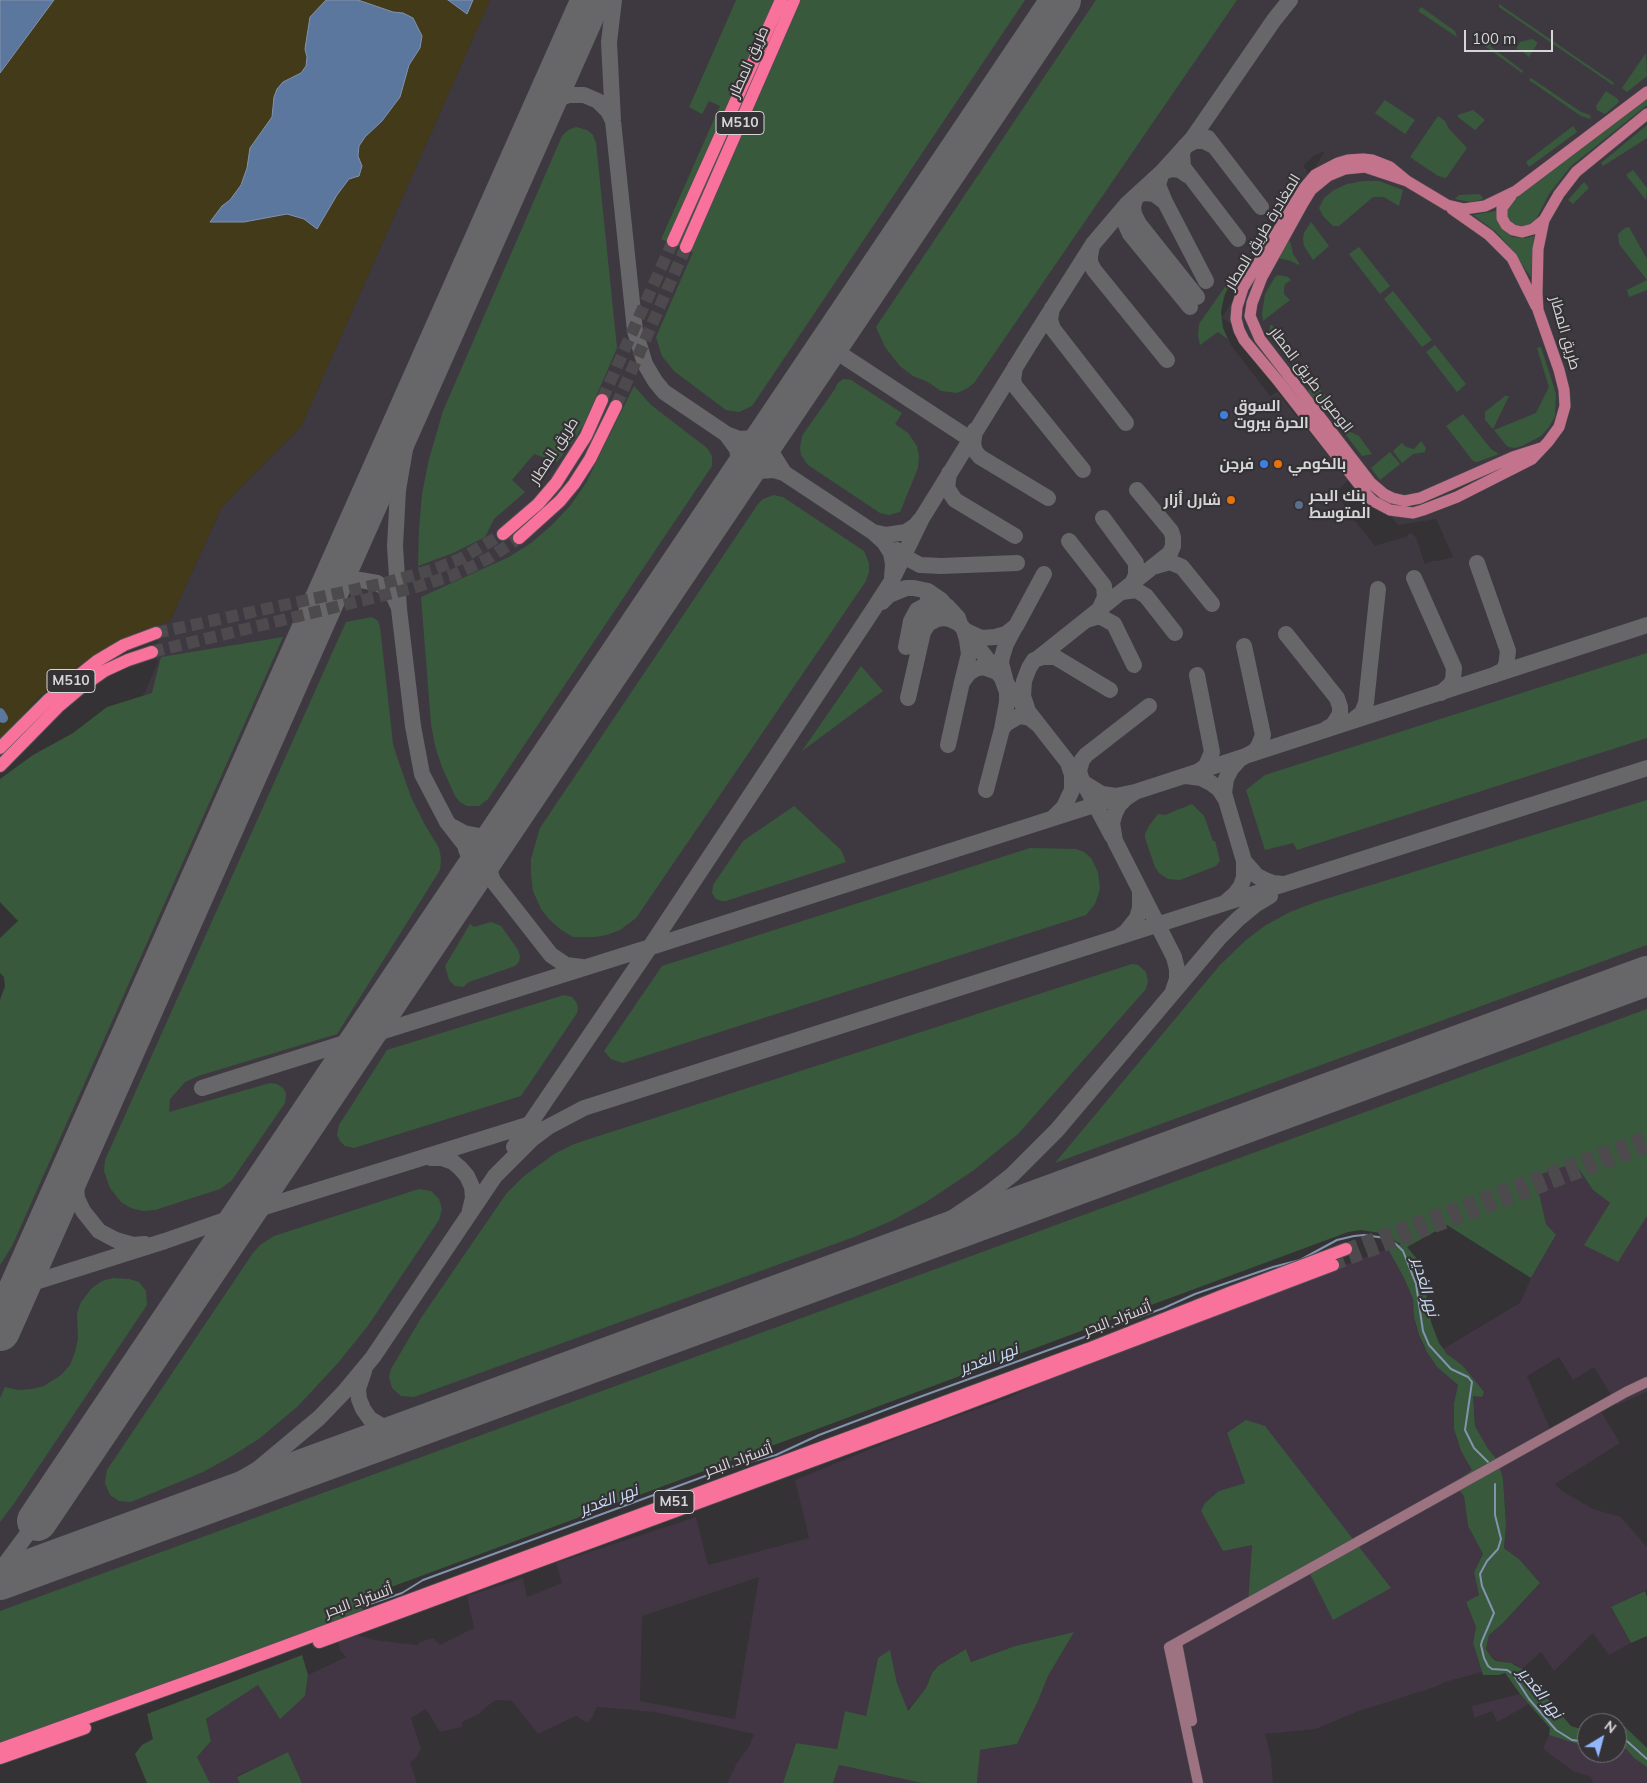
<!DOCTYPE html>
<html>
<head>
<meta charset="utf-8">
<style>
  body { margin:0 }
  #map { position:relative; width:1647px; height:1783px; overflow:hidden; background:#343235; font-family:Mulish,sans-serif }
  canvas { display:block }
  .north { position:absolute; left:1577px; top:1713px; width:50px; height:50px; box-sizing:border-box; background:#343235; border:1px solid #757376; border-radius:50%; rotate:37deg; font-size:14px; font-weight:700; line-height:20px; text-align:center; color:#d6d5d7 }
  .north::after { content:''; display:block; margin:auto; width:18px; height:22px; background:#92b7fd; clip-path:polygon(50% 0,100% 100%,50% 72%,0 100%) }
  .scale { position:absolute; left:1464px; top:30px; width:89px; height:22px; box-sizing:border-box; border:2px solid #d6d5d7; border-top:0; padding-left:6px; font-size:15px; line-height:18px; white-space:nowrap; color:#d6d5d7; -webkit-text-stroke:4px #343235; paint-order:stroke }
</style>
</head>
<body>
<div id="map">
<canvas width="1647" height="1783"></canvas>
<div class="north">N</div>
<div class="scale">100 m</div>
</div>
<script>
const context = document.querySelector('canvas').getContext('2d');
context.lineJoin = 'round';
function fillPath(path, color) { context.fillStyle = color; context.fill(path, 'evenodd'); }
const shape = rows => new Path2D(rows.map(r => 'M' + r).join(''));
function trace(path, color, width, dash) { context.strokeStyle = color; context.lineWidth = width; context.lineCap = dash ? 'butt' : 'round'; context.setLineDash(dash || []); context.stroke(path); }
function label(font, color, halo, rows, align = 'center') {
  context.font = font + ' Mulish,Cairo,sans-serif'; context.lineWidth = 4.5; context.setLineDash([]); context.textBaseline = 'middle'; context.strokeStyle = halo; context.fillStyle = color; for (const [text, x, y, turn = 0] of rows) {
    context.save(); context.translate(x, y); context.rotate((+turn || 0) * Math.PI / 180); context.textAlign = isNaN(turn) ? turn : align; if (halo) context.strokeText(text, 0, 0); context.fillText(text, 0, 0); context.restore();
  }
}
const built = shape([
  [490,0,736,0,689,107,709,100,721,106,661,238,930,0,1647,0,1647,1131,1408,1210,363,1593,0,1743,0,1023,158,662,151,645,159,642,154,626,170,621,222,507,301,427],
  [1325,151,1222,318,1243,332,1398,525,1436,519,1453,557,1437,561,1433,561,1425,564,1416,538,1412,533,1408,534,1408,536,1375,546,1355,521,1351,519,1348,511,1336,493,1348,480,1277,392,1270,396,1231,345,1223,328,1221,312,1226,291,1230,284,1232,285,1308,174,1306,172,1307,170,1303,166,1313,156]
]);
const industrial = shape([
  [1575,1163,1593,1190,1611,1203,1617,1262,1647,1216,1647,1392,1617,1405,1594,1367,1573,1380,1559,1357,1527,1376,1551,1431,1600,1410,1620,1443,1555,1484,1562,1491,1593,1509,1621,1517,1647,1547,1647,1589,1611,1608,1631,1643,1609,1655,1593,1633,1554,1671,1541,1652,1522,1669,1515,1664,1500,1662,1491,1657,1486,1649,1489,1635,1503,1623,1540,1583,1520,1560,1504,1548,1506,1525,1503,1478,1497,1460,1487,1447,1475,1426,1473,1395,1462,1365,1451,1358,1443,1349,1520,1303,1531,1278,1556,1236,1546,1224,1534,1175],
  [1388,1249,1404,1278,1413,1299,1416,1326,1422,1344,1437,1367,1458,1385,1454,1403,1454,1429,1461,1451,1473,1470,1464,1496,1468,1526,1483,1554,1474,1572,1479,1595,1466,1602,1476,1627,1473,1643,1482,1672,1445,1682,1435,1687,1356,1712,1316,1729,1265,1734,1271,1757,1273,1783,977,1783,979,1750,1017,1744,1038,1701,1048,1676,1073,1632,1015,1646,971,1662,966,1649,938,1666,932,1673,926,1688,907,1711,897,1683,890,1651,878,1658,866,1716,845,1711,837,1749,796,1743,783,1783,727,1783,737,1763,749,1746,754,1734,655,1712,597,1707,592,1718,587,1723,576,1716,538,1734,512,1701,496,1700,486,1707,479,1714,462,1722,462,1727,440,1732,426,1709,411,1718,421,1749,415,1759,410,1762,417,1783,302,1783,288,1752,237,1776,240,1783,210,1783,197,1757,211,1741,206,1719,258,1685,280,1718,305,1696,308,1675,346,1657,340,1650,338,1641,357,1635,375,1640,417,1645,420,1642,433,1638,440,1645,474,1628,467,1596,523,1578,527,1597,562,1583,556,1563,696,1517,708,1565,809,1538,795,1480,907,1434,1008,1398,1093,1357],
  [1227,1433,1390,1588,1309,1572,1252,1544,1219,1491,1245,1483],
  [759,1577,735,1719,640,1701,642,1616],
  [1520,1694,1529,1704,1497,1722,1492,1711,1474,1718,1472,1706],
  [1549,1735,1587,1747,1587,1753,1617,1753,1617,1742,1620,1742,1634,1758,1647,1767,1647,1783,1593,1783,1591,1777,1573,1771,1543,1749],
  [839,1765,922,1783,833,1783]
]);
const green = shape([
  [736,0,1025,0,752,406,739,412,726,410,674,371,662,356,656,337,693,252,661,239,720,106,709,101,702,114,689,107],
  [1096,0,1237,0,974,383,966,389,957,393,941,391,928,382,913,376,900,366,885,347,876,327],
  [1499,4,1614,83,1613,85,1499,7],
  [1421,7,1455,31,1457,37,1418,11],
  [1490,39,1493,41,1490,46,1523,71,1522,73,1482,44,1487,43],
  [1532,39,1537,42,1537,44,1529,57,1522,51,1516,49,1520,42],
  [1646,53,1647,76,1627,92,1622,88],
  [1531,78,1581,112,1590,115,1591,119,1581,116,1529,80],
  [1606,91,1618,99,1619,102,1605,114,1597,110,1596,106],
  [1647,98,1647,105,1571,166,1549,194,1534,223,1517,228,1507,220,1507,206,1510,202],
  [1385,100,1415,120,1405,134,1375,113],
  [1473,110,1485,120,1475,130,1458,117,1458,115],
  [1438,116,1445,121,1449,129,1467,148,1446,178,1438,176,1410,157],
  [1647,125,1647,138,1603,166,1601,163],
  [1573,126,1577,132,1529,167,1526,162],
  [576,127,587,130,593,135,596,143,617,348,584,424,572,443,557,462,534,454,512,480,525,492,494,519,485,537,453,553,418,566,419,530,422,494,429,459,443,411,562,136,568,130],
  [1633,170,1647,188,1646,200,1626,175],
  [1363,181,1379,181,1403,190,1399,206,1384,197,1373,197,1339,226,1333,226,1323,216,1319,208,1324,198,1334,190,1347,184],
  [1584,182,1589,188,1573,204,1568,200],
  [1480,194,1483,199,1471,202,1455,199,1459,195],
  [1496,211,1503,229,1512,237,1526,238,1534,236,1531,277,1508,245,1495,231,1473,215],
  [1311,222,1329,246,1313,260,1304,246,1303,239,1304,233],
  [1629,227,1647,259,1647,290,1629,297,1627,290,1647,280,1619,244,1618,234,1625,228],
  [1288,240,1290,241,1293,254,1299,263,1299,265,1291,261,1278,258],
  [1359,247,1390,286,1380,294,1349,254],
  [1279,275,1288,277,1291,280,1285,284,1284,288,1284,294,1290,300,1263,321,1262,314,1265,294,1275,277],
  [1227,284,1229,286,1224,296,1221,312,1223,328,1228,339,1218,332,1200,345,1198,336,1199,324],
  [1393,291,1432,340,1422,347,1384,299],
  [1270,325,1272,325,1282,338,1289,361,1269,335],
  [1435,345,1466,384,1457,392,1426,352],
  [1541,347,1556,394,1555,416,1549,427,1541,436,1522,446,1515,448,1509,447,1506,445,1494,430,1536,413,1549,387,1537,348],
  [1298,372,1314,381,1327,398,1333,415,1331,416,1311,392,1324,410,1323,411,1308,391,1310,389,1297,373],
  [843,379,851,380,902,413,895,424,908,433,917,446,919,456,918,468,900,512,896,513,889,515,880,513,808,465,801,455,800,448,802,436,835,389,837,384],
  [634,386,651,405,707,448,712,456,712,466,488,799,479,806,467,806,460,802,455,796,442,767,435,746,431,724,421,597,509,557,531,543,551,526,570,506,586,483],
  [1505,396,1509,396,1493,429,1485,420,1485,412],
  [1463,414,1491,449,1499,454,1477,462,1473,461,1446,426],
  [1340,427,1359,436,1372,454,1362,456],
  [1421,441,1426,448,1425,452,1413,454,1402,463,1393,451,1402,443,1406,447,1414,449],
  [1390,452,1400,464,1380,480,1371,468],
  [774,495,783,497,864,551,869,563,869,572,866,581,636,918,620,930,607,935,594,937,573,937,560,929,549,919,541,909,533,891,531,875,531,859,540,828,758,504,763,499],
  [372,617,378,621,380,627,393,744,397,757,411,797,425,825,439,848,441,858,440,870,337,1034,198,1076,185,1082,170,1099,169,1112,270,1083,277,1084,283,1088,286,1093,285,1103,232,1180,220,1189,155,1210,143,1211,131,1208,121,1202,110,1188,104,1171,105,1160,346,622],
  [283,637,12,1246,0,1265,0,1000,5,986,4,977,0,973,0,938,18,921,0,902,0,779,33,755,73,733,107,707,152,693,161,657],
  [1647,653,1647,738,1297,850,1293,843,1265,850,1246,790,1265,775],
  [861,666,883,691,802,751],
  [1647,800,1647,945,1055,1163,1220,965,1246,940,1266,925,1290,912,1316,902],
  [1192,804,1204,816,1213,841,1215,841,1220,861,1216,866,1180,880,1168,879,1159,873,1155,867,1145,838,1145,834,1149,826,1158,814,1165,815],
  [794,806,841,850,846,862,726,901,721,901,716,899,712,893,713,885,743,841],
  [1030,848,1076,849,1084,852,1091,858,1098,872,1100,889,1095,904,1086,915,623,1063,611,1059,604,1051,662,966],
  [491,922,501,926,518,950,520,956,519,962,515,966,469,982,463,987,455,986,449,980,445,966,470,924,474,927],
  [1132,964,1138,965,1146,972,1148,982,1146,989,1018,1134,974,1170,926,1202,891,1221,854,1237,414,1397,401,1396,392,1388,389,1377,391,1369,421,1318,506,1194,524,1176,554,1154,574,1144],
  [564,995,572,997,576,1002,578,1007,577,1013,521,1096,354,1148,345,1146,340,1141,337,1135,339,1125,387,1050],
  [1647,1009,1647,1216,1618,1262,1584,1245,1610,1203,1593,1190,1575,1163,1535,1176,1546,1224,1556,1235,1531,1278,1447,1225,1407,1247,1417,1259,1422,1270,1431,1322,1439,1343,1447,1354,1462,1365,1484,1392,1482,1397,1473,1396,1475,1426,1487,1447,1497,1460,1503,1478,1506,1525,1504,1548,1520,1560,1540,1583,1503,1623,1489,1635,1486,1649,1491,1657,1496,1661,1511,1663,1522,1669,1571,1726,1587,1731,1587,1747,1549,1735,1550,1728,1520,1694,1505,1673,1499,1675,1483,1675,1473,1643,1476,1627,1466,1602,1479,1595,1474,1572,1483,1554,1468,1526,1464,1496,1454,1483,1472,1470,1461,1451,1454,1429,1454,1403,1458,1385,1437,1367,1427,1352,1419,1335,1414,1317,1413,1299,1404,1278,1388,1249,1401,1244,1380,1233,1361,1230,1348,1232,359,1599,365,1616,0,1749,0,1611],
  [419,1189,431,1191,439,1199,442,1209,439,1220,367,1327,337,1364,298,1406,260,1438,232,1456,203,1472,131,1502,119,1501,110,1495,105,1483,107,1470,253,1253,260,1245,274,1236],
  [113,1278,129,1279,139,1282,146,1291,147,1305,15,1502,0,1522,0,1398,5,1387,18,1390,32,1389,44,1386,61,1375,70,1365,75,1352,78,1339,77,1313,81,1302,92,1288,102,1281],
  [1246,1420,1265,1426,1391,1588,1333,1620,1309,1572,1248,1605,1252,1545,1223,1551,1201,1511,1205,1503,1219,1491,1245,1483,1227,1433],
  [1645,1591,1647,1597,1647,1636,1631,1643,1611,1607],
  [1074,1632,1048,1676,1038,1701,1017,1744,980,1750,977,1783,922,1783,839,1765,833,1783,783,1783,796,1743,837,1749,845,1711,866,1716,878,1658,890,1650,897,1683,908,1711,926,1688,932,1673,938,1666,966,1649,971,1662,1015,1646],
  [302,1655,308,1675,305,1696,280,1719,258,1685,206,1719,211,1741,197,1757,210,1783,147,1783,135,1754,142,1745,153,1739,147,1714],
  [1624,1726,1647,1748,1647,1767,1634,1758,1620,1742,1617,1742,1617,1728],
  [288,1752,302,1783,240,1783,237,1777]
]);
const sand = shape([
  [54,0,326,0,310,17,305,49,307,57,306,66,301,73,283,82,272,117,250,148,247,168,241,185,230,200,216,213,244,222,287,214,304,219,317,229,337,195,349,179,359,176,362,166,358,156,359,146,365,137,382,121,395,105,404,85,409,65,420,48,403,13,393,12,358,0,448,0,467,14,473,0,490,0,301,427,222,507,170,621,137,632,79,665,38,698,0,741,0,73]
]);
const water = shape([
  [0,0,54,0,0,73,0,0],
  [326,0,358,0,393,12,403,13,413,18,422,36,420,48,409,65,400,97,382,121,365,137,359,146,358,156,362,166,359,176,349,179,337,195,317,229,304,219,287,214,244,222,210,222,222,206,230,200,241,185,247,168,250,148,272,117,274,97,277,89,283,82,301,73,306,66,307,57,305,49,310,17,326,0],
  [448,0,473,0,467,14,448,0]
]);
const stream = shape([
  [1495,1484,1495,1515,1501,1539,1498,1549,1487,1561,1480,1574,1482,1586,1494,1613,1482,1641,1481,1645,1484,1658,1488,1666,1492,1669,1507,1670,1513,1674,1529,1699,1556,1730,1572,1740,1587,1742],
  [360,1597,364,1606,402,1593,423,1580,727,1468,776,1455,819,1435,914,1399,1164,1308,1195,1294,1273,1267,1300,1260,1337,1240,1354,1236,1364,1235,1385,1238,1396,1244,1403,1251,1416,1284,1423,1331,1429,1345,1451,1369,1468,1377,1472,1382,1465,1430,1474,1448,1488,1462],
  [1617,1738,1621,1738,1628,1742,1647,1759]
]);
const river = shape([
  [0,713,3,718]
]);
const taxiway = shape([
  [614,0,609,42,613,121,635,331,645,364,655,381,664,392,784,473],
  [1208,138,1261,207],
  [1214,146,1204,141,1195,141,1185,146,1182,153,1183,167,1238,239],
  [525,150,548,109,556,100,568,95,584,95,598,101,608,111,613,121],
  [1187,175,1180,170,1172,169,1162,172,1158,185,1165,202,1206,281],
  [1165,202,1154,194,1145,193,1136,196,1133,207,1134,214,1139,224,1197,297],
  [1127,204,1123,218,1130,234,1190,307],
  [1092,246,1090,256,1090,262,1094,270,1167,360],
  [1052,308,1050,320,1053,329,1126,423],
  [828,346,970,439],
  [1015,367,1013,380,1015,386,1083,470],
  [414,398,398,490,395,546,399,609,413,726,422,774,447,822,551,955,566,965,582,967],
  [774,426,762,435,754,438,739,439,726,434,737,449,740,468,739,476,729,494,743,478,758,471,774,470,784,473,873,532,884,542,891,553,893,564,892,577],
  [975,430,973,444,975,451,980,457,1048,498],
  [783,471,773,455,772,440,776,425,791,401],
  [949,473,947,488,955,500,1015,536],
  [1103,518,1136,563,1136,575,1132,584],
  [873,532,886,535,906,532,915,526,920,520],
  [1069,541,1104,586,1105,597,1099,610],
  [897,550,907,558,920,565,941,566,1017,563],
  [1477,563,1508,651,1506,666,1502,671,1494,675],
  [1156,566,1170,562,1182,567,1212,604],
  [1414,578,1454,668,1453,680,1450,685,1441,693],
  [1122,592,1136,590,1146,596,1175,633],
  [882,602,889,595,906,588,914,588,928,591,941,600,1084,783,1102,794,1116,796,1135,792,1126,798,1119,805,1115,813,1112,823,1115,841,1174,957,1177,969,1177,979,1172,994],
  [934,603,944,604,948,607,958,618,960,624,950,619,943,618,937,619,928,624,923,632,928,604,934,603],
  [322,606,333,591,340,585,352,581,360,580,377,583,384,587,394,597,399,608],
  [1086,620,1096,617,1101,617,1114,624,1134,665],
  [964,630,981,638,995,637,1006,634,1016,626,1044,574],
  [1286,634,1337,698,1340,707,1340,714,1333,725,1326,729],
  [906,647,911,621,917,610,928,604,928,599],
  [1037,659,1170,553,1173,546,1173,537,1171,531,1137,490],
  [1197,675,1212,752,1206,766,1199,771],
  [962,682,969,654,967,640,965,633],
  [1006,682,1001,663,1002,657,1006,644,1015,627],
  [908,698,923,632],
  [1027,708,1023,696,1024,681,1029,668,1034,660,1043,657,1055,657,1110,690],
  [1353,720,1362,713,1366,703,1378,589],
  [1002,729,1007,702,1007,692,1003,681],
  [948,745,962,682,969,673,975,669,983,667,997,672],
  [1186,776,1201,778,1211,783,1219,789,1226,800,1244,861,1257,876,1265,880,1273,883,1283,884],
  [986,790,1002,729,1007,723,1019,716,1030,718,1036,723],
  [1226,800,1224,793,1226,779,1231,769,1240,759,1255,751,1259,745,1263,735,1244,646],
  [1054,817,1064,807,1072,790,1072,775,1069,766],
  [453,827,464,833,479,836,489,834,507,824],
  [1112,836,1081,778,1079,771,1082,760,1086,755,1149,706],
  [492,878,489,869,489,858,493,844],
  [462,890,467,882,470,869,470,859,466,849],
  [1226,902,1235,894,1241,886,1244,877,1244,861],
  [1120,936,1126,932,1137,918,1140,908,1140,891],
  [202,1088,657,945,1135,792,1647,625],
  [514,1147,650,947,873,610,891,582,922,518,1029,345,1093,244,1127,204,1162,172,1192,139,1274,20,1290,0],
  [81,1148,75,1175,77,1198,83,1211,99,1231,116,1240,133,1245,145,1244],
  [431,1158,442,1158,453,1162,460,1168,467,1176,472,1187,473,1198,470,1210],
  [887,1254,945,1223,985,1196,1012,1175,1057,1130,1220,937,1238,919,1255,905,1270,896],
  [0,1293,165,1241,245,1213,534,1123],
  [364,1371,358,1389,359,1399,363,1409,370,1419,387,1429,401,1431,422,1425],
  [184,1512,258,1469,319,1418,344,1392,373,1357,495,1176,532,1139,548,1127,584,1108,1647,768],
  [0,1571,37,1521]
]);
const runway = shape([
  [0,1331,591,0],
  [37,1521,1061,0],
  [0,1580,1647,976]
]);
const highwayTunnel = shape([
  [602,400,673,241],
  [616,406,686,247],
  [156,633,385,583,432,570,460,559,503,534],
  [152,652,413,588,451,576,471,567,489,558,519,538],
  [1346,1249,1647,1136],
  [1333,1265,1647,1147]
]);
const secondary = shape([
  [1177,1643,1192,1721],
  [1198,1783,1169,1647,1626,1392,1647,1382]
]);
const primary = shape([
  [1407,181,1390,167,1372,160,1363,159,1348,160,1338,163,1315,175,1304,188,1243,288,1237,307,1236,319,1239,330,1244,340,1279,382,1368,496,1373,501,1390,510,1413,513,1423,510,1457,497,1532,459,1548,442,1559,427,1565,406,1564,390,1559,370,1538,310,1537,294,1538,249,1544,220,1559,194,1576,172,1647,114],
  [1511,196,1502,208,1502,218,1506,225,1513,230,1522,232,1533,229,1544,220],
  [1452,209,1489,235,1512,258,1536,306],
  [1541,448,1513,457,1420,498,1405,501,1392,498,1384,494,1371,483,1260,339,1250,316,1252,303,1262,277,1303,203,1311,190,1328,176,1345,169,1365,167,1407,181,1447,205,1464,209,1485,206,1516,191,1647,92]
]);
const highway = shape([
  [673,241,781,0],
  [686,247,794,0],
  [503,534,538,504,556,483,586,436,602,400],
  [519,538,560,501,574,484,590,459,616,406],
  [0,748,48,700,97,661,124,645,156,633],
  [0,766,58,707,83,686,104,671,128,660,152,652],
  [319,1642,934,1416,1333,1265],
  [0,1749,223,1669,1088,1349,1229,1293,1346,1249],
  [0,1758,85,1728]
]);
const markers = [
  [1224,415,5,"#3f7fe0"],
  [1264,464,5,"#3f7fe0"],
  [1278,464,5,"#e8710a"],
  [1231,500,5,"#e8710a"],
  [1299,505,5,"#5c6f8a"]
];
const shields = [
  [740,123,48],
  [71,681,48],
  [674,1502,40]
];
const shieldNames = [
  ["M510",740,123],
  ["M510",71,681],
  ["M51",674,1502]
];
const streetNames = [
  ["طريق المطار",749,62,-66],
  ["المغادرة طريق المطار",1263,232,-59],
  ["طريق المطار",1565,333,74],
  ["الوصول طريق المطار",1311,380,53],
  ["طريق المطار",554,451,-57],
  ["أتستراد البحر",1118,1319,-21],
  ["أتستراد البحر",739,1460,-20],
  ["أتستراد البحر",359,1601,-20]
];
const poiNames = [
  ["السوق",1234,406],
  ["الحرة بيروت",1234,423],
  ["فرجن",1254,464,"right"],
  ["بالكومي",1288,464],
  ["بنك البحر",1309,496],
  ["المتوسط",1309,513],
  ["شارل أزار",1221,500,"right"]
];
const waterNames = [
  ["نهر الغدير",1425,1287,74],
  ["نهر الغدير",989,1359,-20],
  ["نهر الغدير",609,1500,-20],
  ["نهر الغدير",1540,1693,51]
];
fillPath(built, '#3e3941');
fillPath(industrial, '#423544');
fillPath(green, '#39593c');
fillPath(sand, '#433a1a');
fillPath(water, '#5c779d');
trace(water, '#8193ae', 1);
trace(stream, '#8193ae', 2);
trace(river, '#5c779d', 10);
trace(taxiway, '#676668', 16);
trace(runway, '#676668', 40);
trace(highwayTunnel, '#4c4a4d', 12, [12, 6]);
trace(secondary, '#504e51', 11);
trace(primary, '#504e51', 12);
trace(highway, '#504e51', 14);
trace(secondary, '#9d7382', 10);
trace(primary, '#c4738d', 11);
trace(highway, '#f8729b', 12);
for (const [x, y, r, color] of markers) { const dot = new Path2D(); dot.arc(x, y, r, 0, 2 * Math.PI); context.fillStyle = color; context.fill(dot); trace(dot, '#343235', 2); }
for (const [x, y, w] of shields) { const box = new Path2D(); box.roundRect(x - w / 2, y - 11.5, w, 23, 4); context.fillStyle = '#343235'; context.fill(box); trace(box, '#d6d5d7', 1); }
label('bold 14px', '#d6d5d7', null, shieldNames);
label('15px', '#d6d5d7', '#343235', streetNames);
label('bold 15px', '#d6d5d7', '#343235', poiNames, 'left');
label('italic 16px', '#cadbf4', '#343235', waterNames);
</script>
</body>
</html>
